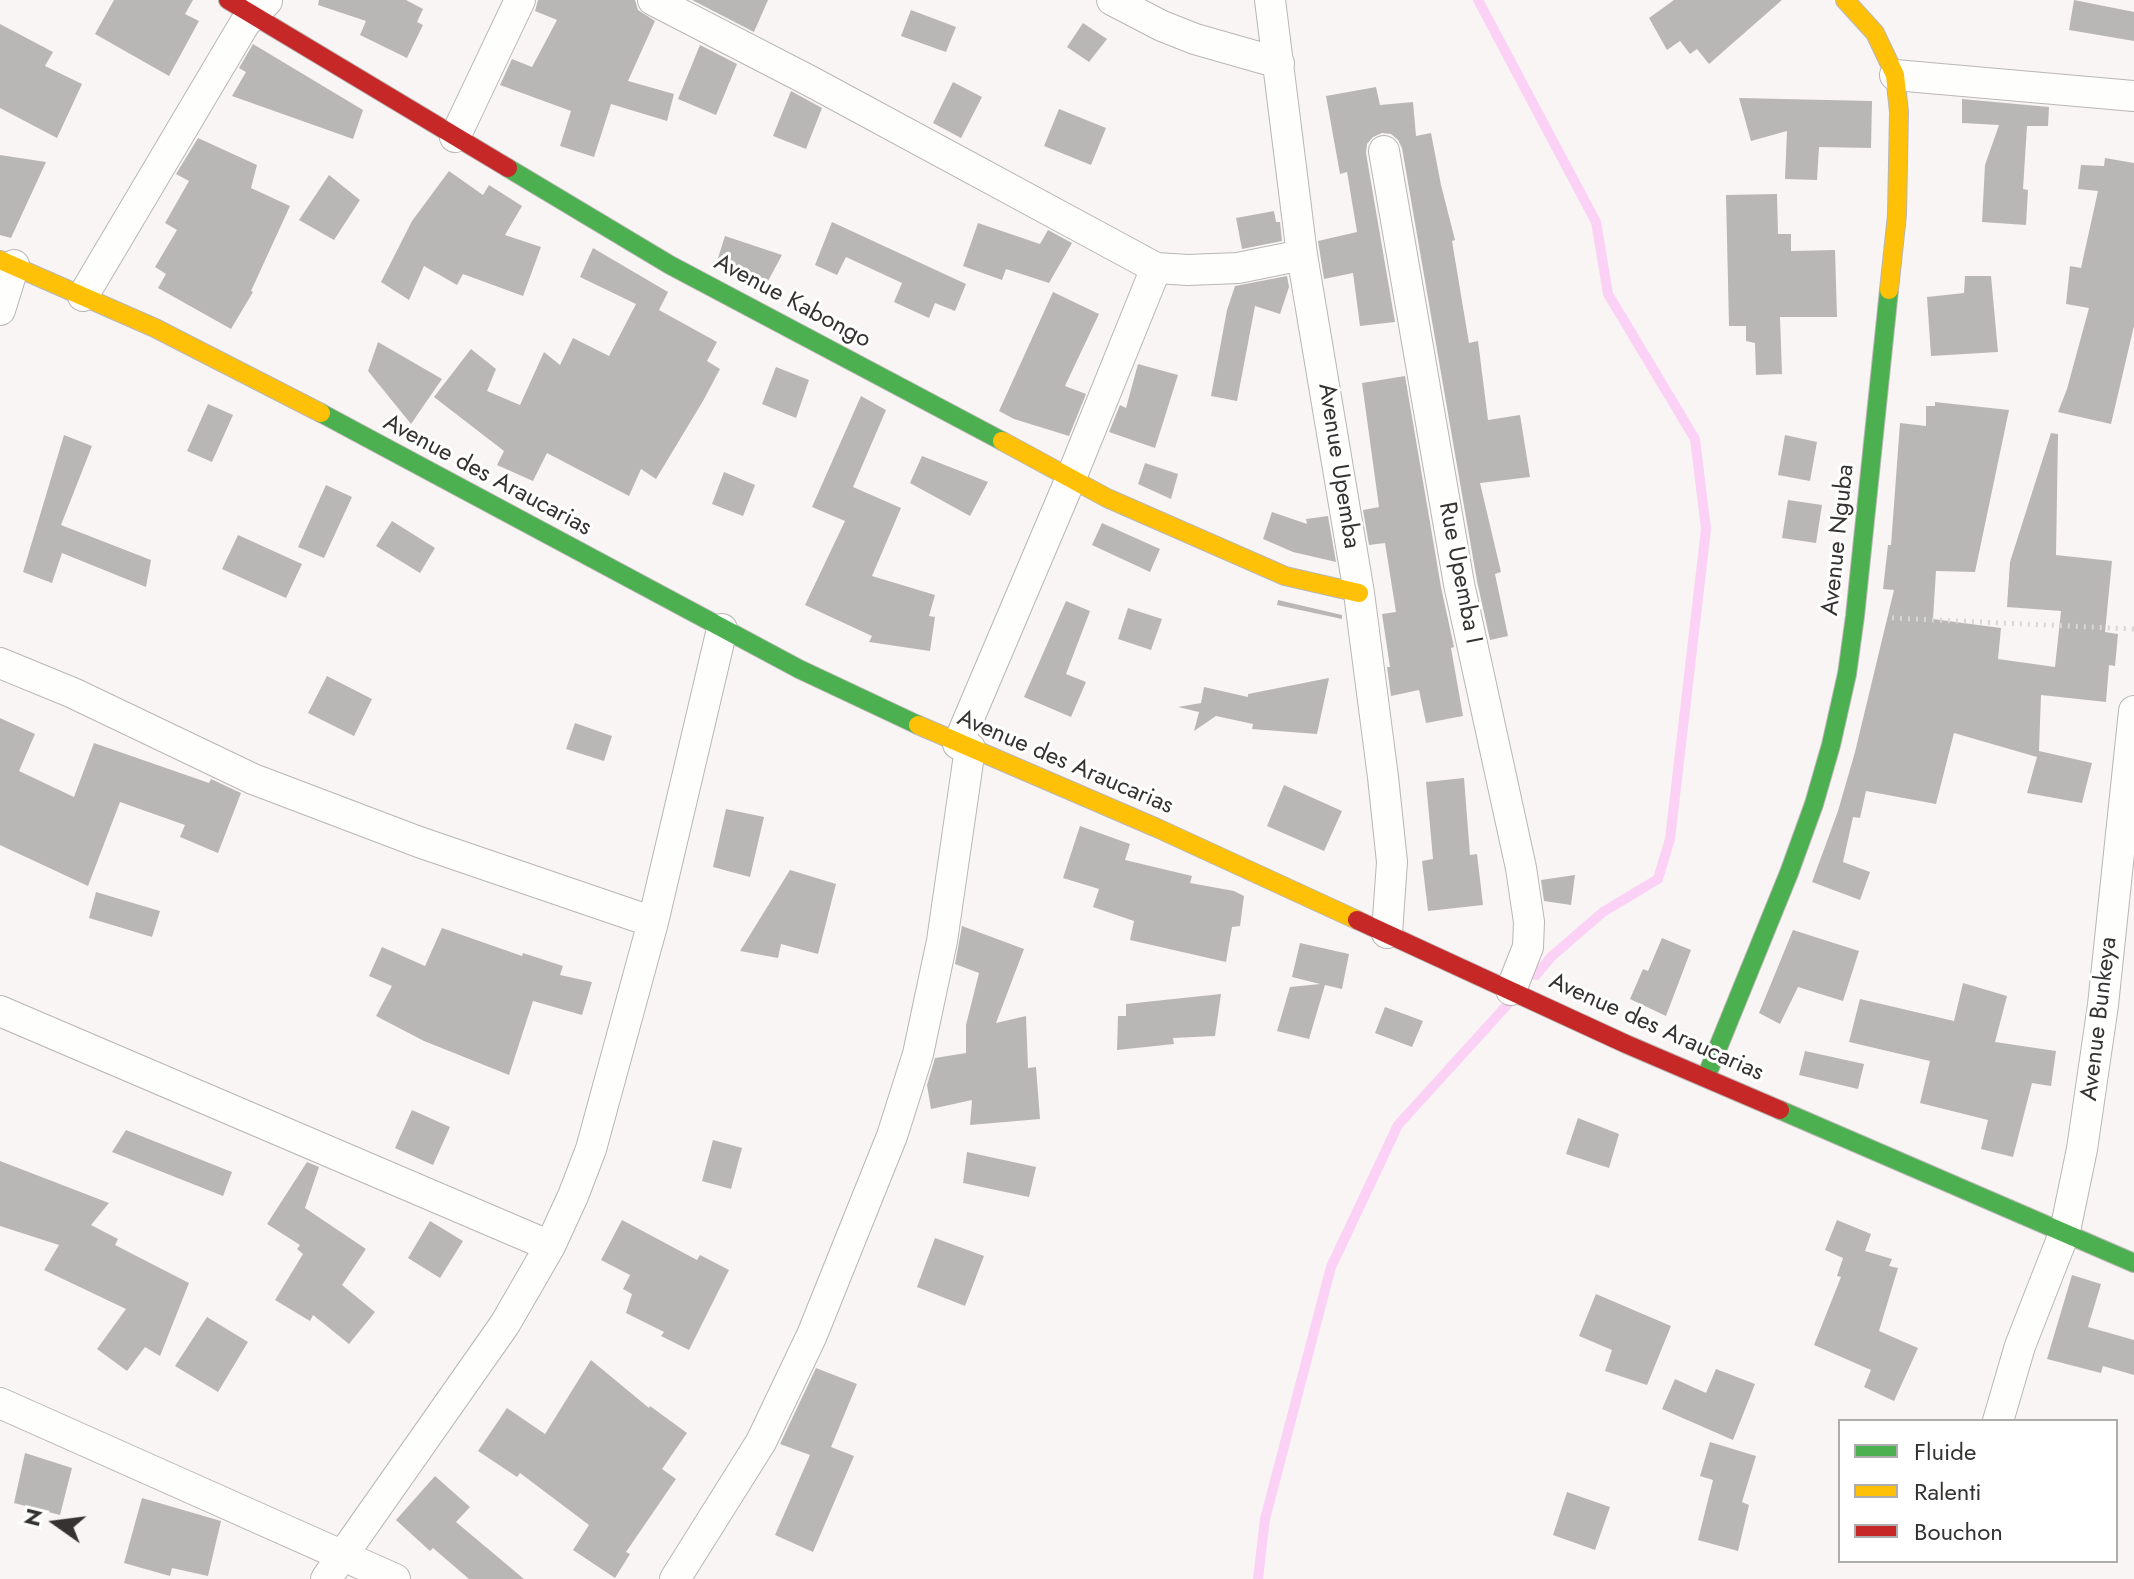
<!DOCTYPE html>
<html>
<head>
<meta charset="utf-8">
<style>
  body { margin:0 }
  #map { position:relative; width:2134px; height:1579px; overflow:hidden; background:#f9f5f4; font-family:Jost,sans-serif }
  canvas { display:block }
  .legend { position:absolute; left:1838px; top:1419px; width:280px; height:144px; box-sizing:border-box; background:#fff; border:2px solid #aeadad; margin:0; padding:10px 14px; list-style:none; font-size:24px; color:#353332 }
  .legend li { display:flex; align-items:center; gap:16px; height:40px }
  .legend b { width:40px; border:2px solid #aeadad }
  .north { position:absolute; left:16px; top:1483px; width:80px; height:80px; -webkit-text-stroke:6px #fff; paint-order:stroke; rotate:284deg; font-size:22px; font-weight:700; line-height:32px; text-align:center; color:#353332 }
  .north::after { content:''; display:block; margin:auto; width:28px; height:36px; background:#353332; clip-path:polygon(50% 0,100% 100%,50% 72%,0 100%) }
</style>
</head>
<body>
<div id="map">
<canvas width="2134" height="1579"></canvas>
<ul class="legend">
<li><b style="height:10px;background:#4caf50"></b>Fluide</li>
<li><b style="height:10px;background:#ffc107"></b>Ralenti</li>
<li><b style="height:10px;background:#c62828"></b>Bouchon</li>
</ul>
<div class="north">N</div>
</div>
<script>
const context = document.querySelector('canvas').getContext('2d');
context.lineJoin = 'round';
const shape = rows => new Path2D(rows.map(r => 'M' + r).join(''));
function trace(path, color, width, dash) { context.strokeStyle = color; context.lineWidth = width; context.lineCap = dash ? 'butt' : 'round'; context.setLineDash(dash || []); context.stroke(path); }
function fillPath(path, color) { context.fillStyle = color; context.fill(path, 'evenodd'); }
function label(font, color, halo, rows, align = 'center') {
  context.font = font + ' Jost,sans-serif'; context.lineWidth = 6; context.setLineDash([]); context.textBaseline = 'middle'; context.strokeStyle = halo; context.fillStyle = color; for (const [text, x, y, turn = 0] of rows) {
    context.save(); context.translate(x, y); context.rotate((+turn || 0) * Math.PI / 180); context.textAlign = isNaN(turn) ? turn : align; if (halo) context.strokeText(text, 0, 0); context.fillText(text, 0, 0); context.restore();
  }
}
const stream = shape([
  [1478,0,1596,222,1608,294,1695,439,1706,529,1670,839,1658,879,1603,912,1552,956,1536,975],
  [1258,1579,1265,1519,1331,1267,1398,1125,1508,1004]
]);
const building = shape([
  [114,0,193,0,185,14,199,21,169,76,95,34],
  [319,0,406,0,423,9,417,22,423,25,407,58,360,35,366,21,318,5],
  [538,0,635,0,638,10,655,21,628,81,674,94,667,121,611,104,594,157,560,146,571,111,500,85,512,59,532,67,557,20,535,11],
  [692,0,768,0,754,32],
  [1674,0,1782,0,1709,64,1697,49,1690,54,1680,41,1667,50,1649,18],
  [2074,0,2134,12,2134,41,2069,30],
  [911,10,956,27,946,52,901,36],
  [1083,23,1107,39,1089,62,1067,47],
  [0,24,53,52,45,66,82,84,57,138,0,108],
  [253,44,363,110,353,139,232,96,246,72,239,68],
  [700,45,737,64,716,115,678,99],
  [953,82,982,97,961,138,933,123],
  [1376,87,1380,105,1413,102,1416,136,1431,133,1441,185,1455,240,1452,241,1469,343,1478,341,1488,420,1520,415,1530,477,1480,483,1501,572,1495,574,1508,636,1490,640,1477,581,1402,148,1398,140,1391,134,1382,133,1373,137,1367,144,1366,153,1395,322,1360,326,1353,273,1324,279,1318,241,1357,232,1347,172,1340,174,1326,96],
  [791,91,822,108,806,149,773,136],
  [1739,98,1872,101,1871,148,1819,147,1817,180,1785,179,1787,131,1751,141],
  [1962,99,2049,107,2048,126,2027,126,2023,189,2028,190,2026,225,1982,222,1985,165,1999,125,1962,123],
  [1059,109,1106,128,1091,165,1044,146],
  [198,138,257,165,251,188,290,206,251,291,253,292,231,329,158,288,166,274,155,267,177,230,165,223,189,181,176,174],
  [0,155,46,162,11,238,0,235],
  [2105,158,2134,163,2134,326,2111,424,2058,412,2067,389,2089,308,2066,304,2070,266,2081,268,2098,191,2078,189,2081,165,2104,166],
  [449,171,483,195,489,185,522,206,505,235,541,247,523,296,463,274,457,285,424,266,409,300,381,282,412,221],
  [329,175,360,200,334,240,299,220],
  [1777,194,1778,234,1791,234,1791,251,1835,250,1837,317,1780,317,1782,374,1756,375,1755,343,1746,341,1746,326,1729,326,1726,195],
  [1274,211,1276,222,1280,222,1282,241,1242,249,1236,218],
  [832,222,966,284,955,311,935,303,929,318,894,302,902,283,846,257,837,275,815,265],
  [978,223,1040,244,1048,230,1072,243,1049,283,1006,269,1002,280,963,266],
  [725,236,782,255,768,281,735,271,717,261],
  [593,248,668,292,659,310,717,342,707,361,720,369,703,401,656,479,641,469,629,496,547,453,533,481,497,465,504,451,434,397,471,349,496,369,487,391,520,405,544,352,560,365,573,338,609,356,636,304,580,277],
  [1287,276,1289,287,1280,314,1255,306,1237,401,1211,396,1227,310,1235,286],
  [1965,276,1991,276,1998,352,1931,356,1927,297,1964,293],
  [1053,292,1099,314,1065,386,1086,394,1069,436,1014,419,999,411],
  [378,342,442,379,411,424,368,371],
  [1138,364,1178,375,1155,448,1109,432,1120,405,1126,408],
  [776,367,809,380,796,418,762,404],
  [1405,376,1441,587,1454,647,1451,648,1463,716,1426,723,1419,690,1391,696,1387,667,1390,667,1382,614,1396,612,1385,543,1369,545,1363,510,1379,507,1362,383],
  [861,396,886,410,853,487,901,508,872,576,935,595,929,616,935,617,930,651,869,642,872,636,805,605,845,521,812,507],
  [1935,402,2009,410,1975,572,1936,571,1933,619,2001,628,1998,659,2055,667,2061,611,2007,607,2010,562,2051,433,2058,434,2056,555,2112,561,2105,632,2118,634,2115,666,2109,665,2106,702,2041,695,2039,751,2092,763,2082,803,2027,793,2037,757,1954,733,1936,804,1866,791,1860,818,1853,817,1843,862,1870,872,1860,900,1812,882,1838,811,1855,752,1894,590,1883,589,1888,545,1891,545,1900,423,1926,426,1926,406,1935,406],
  [208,404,233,415,212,462,187,451],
  [64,435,92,446,61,525,151,560,146,587,62,553,52,583,23,572],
  [1785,435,1817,442,1810,481,1778,475],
  [922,456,988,482,970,516,910,483],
  [1145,463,1178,474,1171,499,1138,484],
  [724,472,755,485,743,516,712,504],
  [326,485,352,497,324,558,298,547],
  [1788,500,1822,505,1816,543,1782,538],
  [1272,512,1307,524,1306,519,1328,516,1336,562,1293,552,1263,539],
  [392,521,435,548,420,573,376,546],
  [1102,523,1160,549,1150,572,1092,545],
  [238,535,302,564,286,598,222,569],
  [1278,600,1342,615,1342,619,1277,605],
  [1066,601,1090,611,1066,674,1086,682,1071,717,1024,697],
  [1128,608,1162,619,1151,650,1118,639],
  [327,676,372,699,354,736,308,713],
  [1329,678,1317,734,1252,729,1253,724,1216,716,1194,731,1199,712,1178,707,1201,703,1204,687,1248,697,1248,694],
  [0,718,35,734,19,771,74,797,94,743,209,783,211,779,241,793,218,853,180,837,185,825,120,802,88,886,0,845],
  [575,723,612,736,604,761,566,749],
  [1464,778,1470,855,1477,854,1483,905,1428,911,1422,861,1433,859,1426,782],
  [1284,785,1342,811,1324,851,1267,826],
  [726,809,764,817,750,877,713,867],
  [1080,826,1130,844,1125,860,1192,876,1190,883,1234,891,1244,896,1240,926,1232,927,1226,962,1130,940,1134,921,1093,907,1099,889,1063,878],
  [790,870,836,884,818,954,781,944,778,958,740,951],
  [1575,875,1571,905,1544,901,1541,880],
  [96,892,160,911,152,937,89,918],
  [962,926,1024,949,996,1023,1026,1016,1028,1068,1036,1067,1040,1119,970,1125,972,1100,931,1109,927,1085,935,1058,966,1053,966,1025,979,973,955,964],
  [442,928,522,956,523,953,563,966,560,975,592,982,582,1015,533,1001,509,1075,424,1041,376,1016,392,986,369,976,382,947,425,966],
  [1793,930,1859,951,1843,1001,1798,987,1780,1024,1759,1013],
  [1662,938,1691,950,1666,1016,1630,999,1643,969,1648,971],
  [1300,943,1349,954,1342,989,1325,985,1309,1039,1277,1031,1290,987,1320,984,1292,977],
  [1963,983,2007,996,1995,1042,2056,1051,2051,1086,2032,1083,2013,1157,1981,1149,1988,1120,1920,1103,1930,1061,1849,1042,1860,999,1954,1021],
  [1221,994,1215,1036,1173,1038,1174,1044,1117,1050,1118,1016,1126,1016,1126,1004],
  [1385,1007,1423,1021,1412,1047,1375,1033],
  [1805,1051,1864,1064,1858,1089,1799,1075],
  [412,1110,450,1127,433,1165,395,1148],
  [1578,1118,1619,1134,1609,1168,1566,1154],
  [126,1130,232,1172,223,1196,112,1152],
  [713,1140,742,1148,731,1189,702,1181],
  [967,1152,1036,1167,1029,1197,963,1183],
  [0,1161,109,1203,91,1225,118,1239,115,1245,189,1283,160,1356,145,1347,127,1371,97,1349,126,1309,44,1270,59,1245,0,1226],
  [307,1162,319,1167,305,1208,366,1249,342,1285,375,1312,349,1344,313,1315,310,1321,275,1300,303,1254,297,1249,300,1245,267,1224],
  [622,1220,697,1260,700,1255,729,1270,689,1350,661,1336,664,1332,626,1313,632,1294,623,1289,630,1275,601,1260],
  [1837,1220,1871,1234,1865,1251,1892,1259,1889,1266,1898,1268,1879,1331,1918,1348,1894,1401,1864,1387,1871,1370,1814,1345,1841,1277,1837,1276,1843,1258,1825,1250],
  [430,1221,463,1241,440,1278,408,1258],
  [935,1238,984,1256,965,1306,917,1287],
  [2072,1275,2101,1284,2088,1327,2134,1340,2134,1375,2103,1366,2101,1373,2047,1359],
  [1596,1294,1671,1326,1647,1385,1605,1371,1612,1350,1579,1336],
  [207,1317,248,1342,218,1392,175,1366],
  [591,1360,649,1408,650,1406,687,1433,662,1469,676,1479,626,1552,630,1554,615,1578,573,1550,589,1525,520,1473,517,1477,478,1451,507,1408,545,1434],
  [816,1368,857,1384,831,1447,854,1456,813,1552,775,1535,810,1455,780,1444],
  [1716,1369,1755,1384,1733,1440,1662,1409,1675,1379,1706,1393],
  [1710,1442,1756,1456,1742,1502,1749,1505,1738,1551,1698,1540,1713,1480,1700,1476],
  [25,1453,72,1468,60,1515,14,1503],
  [435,1476,470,1507,456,1522,524,1579,469,1579,433,1548,430,1551,396,1520],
  [1567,1492,1610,1507,1595,1550,1553,1535],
  [142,1498,221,1521,208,1576,172,1568,170,1576,124,1563]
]);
const path = shape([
  [1892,618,2134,629]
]);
const street = shape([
  [653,0,810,81,1156,268,1188,270,1238,268,1302,255],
  [1112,0,1162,26,1195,39,1279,63],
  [1270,0,1302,255,1359,593,1383,777,1392,862,1387,933],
  [1895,75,2134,96],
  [455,137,520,0],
  [1384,151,1459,584,1521,868,1529,922,1528,947,1511,990],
  [83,296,245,23,267,1],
  [0,310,14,265],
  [0,663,73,693,253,779,419,842,653,922],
  [958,744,1071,478,1156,268],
  [0,1011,550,1246],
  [0,1403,395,1579],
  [1998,1421,2020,1346,2065,1231,2082,1149,2103,1005,2134,711],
  [326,1579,505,1324,550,1246,573,1196,591,1149,653,922,722,629],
  [675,1579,761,1442,812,1335,892,1136,918,1054,942,941,970,748]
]);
const fast = shape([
  [508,168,670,265,1002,441],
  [321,413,799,669,918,725],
  [1706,1077,1789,873,1814,804,1831,745,1847,674,1855,616,1889,290],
  [1780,1110,2134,1263]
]);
const slow = shape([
  [1845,0,1875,33,1895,75,1899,112,1897,215,1889,290],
  [0,260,155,328,321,413],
  [1002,441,1107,498,1285,576,1359,593],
  [918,725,1157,828,1357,920]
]);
const jam = shape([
  [228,0,508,168],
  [1357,920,1626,1044,1780,1110]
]);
const streetNames = [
  ["Avenue Kabongo",792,302,28],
  ["Avenue Upemba",1338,466,81],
  ["Avenue des Araucarias",487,476,28],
  ["Avenue Nguba",1839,540,-84],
  ["Rue Upemba I",1459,573,79],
  ["Avenue des Araucarias",1065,763,23],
  ["Avenue Bunkeya",2100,1019,-83],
  ["Avenue des Araucarias",1656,1028,24]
];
trace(stream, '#fbd2f5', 10);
fillPath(building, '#b9b7b6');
trace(street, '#b9b6b5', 32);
trace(fast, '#b9b6b5', 20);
trace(slow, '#b9b6b5', 20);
trace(jam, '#b9b6b5', 20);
trace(path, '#d8d6d6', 5, [2, 6]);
trace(street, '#fefefd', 30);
trace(fast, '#4caf50', 18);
trace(slow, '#ffc107', 18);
trace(jam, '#c62828', 18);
label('24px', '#353332', '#fff', streetNames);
</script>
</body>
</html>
